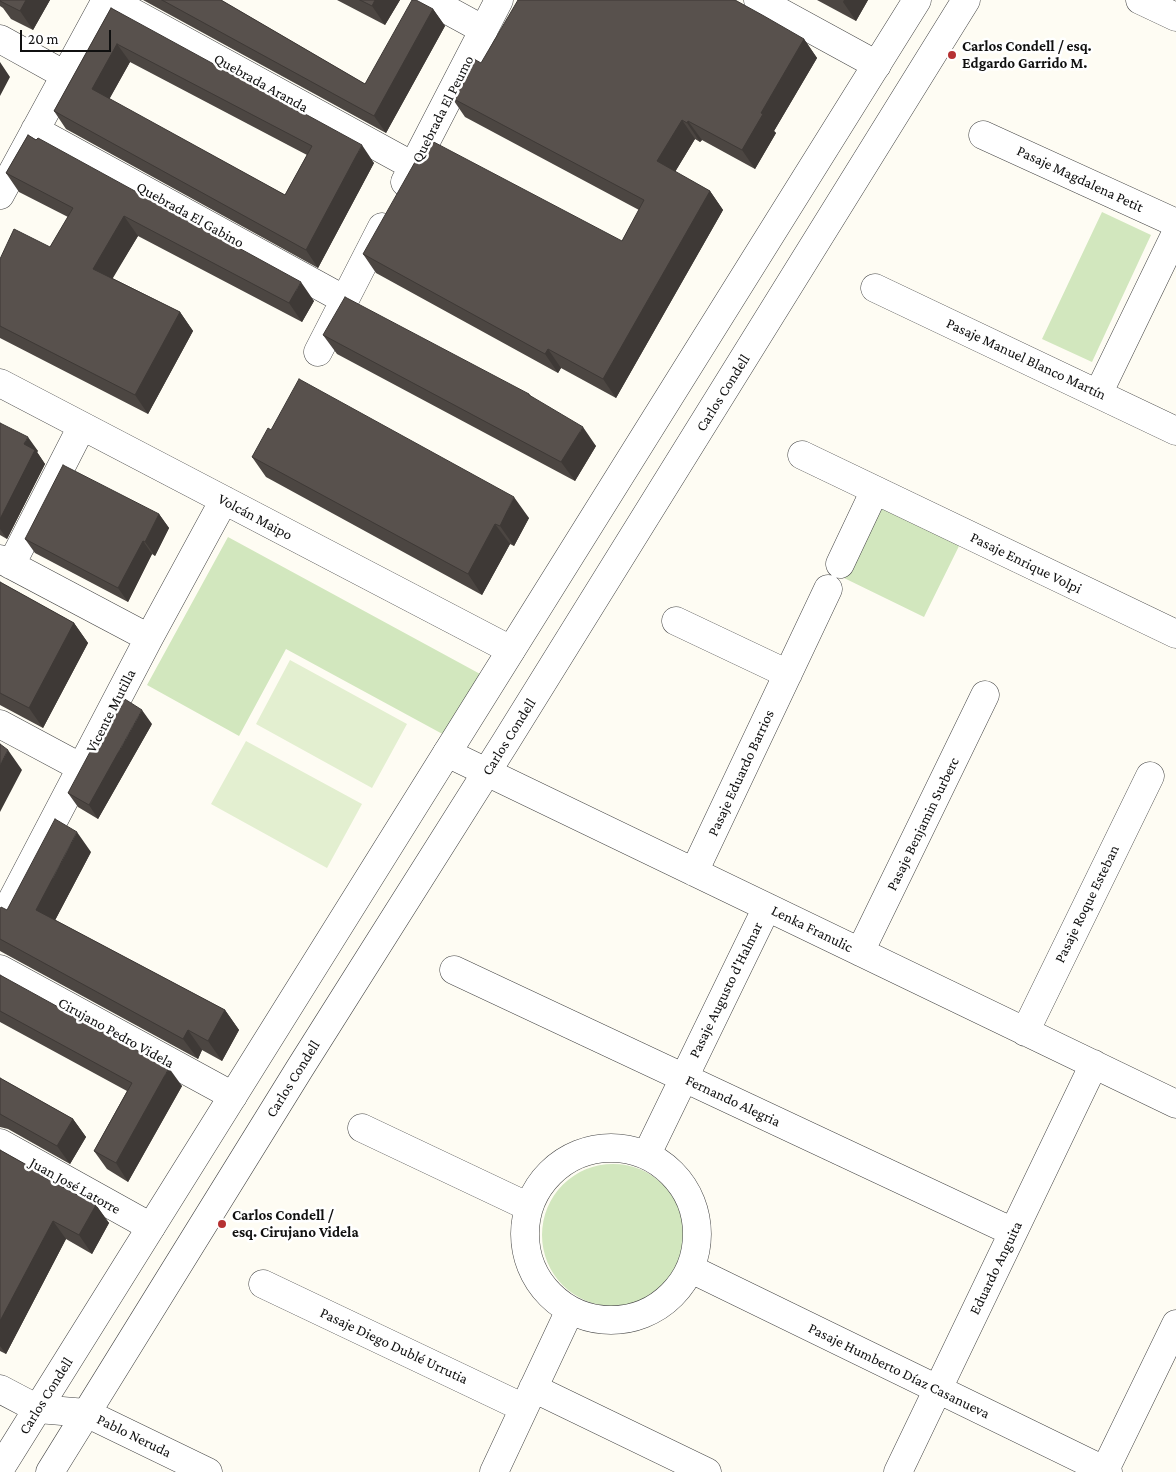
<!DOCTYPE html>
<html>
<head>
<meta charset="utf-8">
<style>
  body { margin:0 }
  #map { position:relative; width:1176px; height:1472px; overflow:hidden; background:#fefcf3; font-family:"Crimson Pro",serif }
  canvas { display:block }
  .scale { position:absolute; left:20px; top:30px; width:91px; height:22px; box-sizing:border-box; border:2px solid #101010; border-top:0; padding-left:6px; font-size:15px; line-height:18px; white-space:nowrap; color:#101010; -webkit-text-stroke:4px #fff; paint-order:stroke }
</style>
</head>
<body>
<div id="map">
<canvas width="1176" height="1472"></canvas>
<div class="scale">20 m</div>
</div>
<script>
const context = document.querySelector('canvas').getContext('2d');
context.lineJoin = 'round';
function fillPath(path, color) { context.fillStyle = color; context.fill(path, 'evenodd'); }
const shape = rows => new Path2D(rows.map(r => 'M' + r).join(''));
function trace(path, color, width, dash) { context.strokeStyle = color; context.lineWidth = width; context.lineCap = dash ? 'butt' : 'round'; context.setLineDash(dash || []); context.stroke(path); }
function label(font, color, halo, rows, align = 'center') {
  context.font = font + ' "Crimson Pro",serif'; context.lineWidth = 5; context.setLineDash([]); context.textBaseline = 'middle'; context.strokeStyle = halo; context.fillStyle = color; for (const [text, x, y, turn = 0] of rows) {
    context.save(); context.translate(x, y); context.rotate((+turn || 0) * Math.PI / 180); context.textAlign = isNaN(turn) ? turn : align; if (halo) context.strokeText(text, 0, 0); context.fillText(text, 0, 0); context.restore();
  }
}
const green = shape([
  [1102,212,1151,235,1092,362,1042,339],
  [883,501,962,540,924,617,844,578],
  [228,537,482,675,448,737,286,649,239,736,147,685],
  '542 1235a71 71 0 1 1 142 0a71 71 0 1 1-142 0Z'
]);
const pitch = shape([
  [290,660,407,724,372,788,256,724],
  [246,741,362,804,327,868,211,804]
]);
const minor = shape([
  [110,0,413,166],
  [429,0,484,30],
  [758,0,877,65],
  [1140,0,1176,17],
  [0,39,65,75],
  [35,130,345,300],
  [983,135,1176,223],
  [405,182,499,0],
  [0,195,106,0],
  [875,288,1176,431],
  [318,352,382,227],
  [0,383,511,650],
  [1098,394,1176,233],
  [802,455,1176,634],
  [0,559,149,638],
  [840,564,875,490],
  [11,565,82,426],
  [676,621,788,674],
  [0,724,82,768],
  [447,753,1176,1104],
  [694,872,828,589],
  [0,923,149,638,224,500],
  [860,952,985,695],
  [0,969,233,1096],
  [454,970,1013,1232],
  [1025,1032,1150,776],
  [362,1128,529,1207],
  [0,1143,151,1227],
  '525 1234a86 86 0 1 1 172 0a86 86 0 1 1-172 0Z',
  [647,1154,767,907],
  [691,1269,1108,1472],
  [263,1284,524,1408],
  [533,1388,707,1472],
  [0,1389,38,1409,86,1413,208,1472],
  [494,1472,570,1310],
  [898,1472,1094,1064],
  [1104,1472,1176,1324]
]);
const tertiary = shape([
  [0,1469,917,0],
  [50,1472,300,1068,505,743,966,0]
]);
const wall = shape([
  [0,0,50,0,33,30,11,19,3,8,0,6],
  [143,0,221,0,365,84,433,9,445,26,386,133],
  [337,0,400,0,385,25],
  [817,0,868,0,856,21],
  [111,8,374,163,318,268,66,129,54,111],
  [130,62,307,155,285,195,109,99],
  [804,39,817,58,774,131,776,133,755,169,702,140,700,142,695,139,675,172,710,191,723,210,616,398,561,368,558,373,376,273,363,254,622,241,639,210,465,117,452,98,481,63],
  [28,135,314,301,302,322,138,236,112,278,180,312,193,331,148,414,0,338,0,259,50,247,68,217,19,192,6,173],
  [323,335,529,394,532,397,596,446,575,481,337,354],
  [0,423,38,451,37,452,45,464,7,539,0,535],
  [271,430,529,518,514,546,510,544,482,595,266,477,252,457],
  [159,514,169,528,155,556,152,554,128,602,35,553,25,539],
  [0,582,74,623,88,643,43,728,0,705],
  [152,724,98,819,78,807,68,793],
  [91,852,55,920,225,1010,239,1030,222,1061,202,1050,198,1059,0,951,0,909,7,910],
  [0,975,182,1086,128,1182,107,1169,94,1151,127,1091,0,1022],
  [0,1078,73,1119,86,1137,70,1164,8,1129,0,1127],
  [0,1150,41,1173,45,1178,96,1205,109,1223,92,1254,66,1239,6,1354,0,1351]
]);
const shadedWall = shape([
  [26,0,50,0,33,30,20,11],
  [375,0,400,0,385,25,372,6],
  [844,0,868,0,856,21,843,2],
  [433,9,445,26,386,133,374,116],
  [804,39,817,58,774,131,776,133,755,169,742,150,761,113],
  [117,44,130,62,105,107,92,89],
  [0,62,10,77,0,96],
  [682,120,695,139,670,180,657,161],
  [688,121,702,140,700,142,687,123],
  [362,145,374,163,318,268,306,250],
  [710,191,723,210,616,398,603,379],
  [124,216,138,236,107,288,93,269],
  [301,282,314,301,302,322,289,303],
  [180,312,193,331,148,414,135,395],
  [548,349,561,368,558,373,545,354],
  [583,427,596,446,575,481,561,462],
  [28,437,38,451,37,452,45,464,7,539,0,529,0,519,24,444],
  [514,497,529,518,514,546,500,526],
  [159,514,169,528,155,556,145,542],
  [495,524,510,544,482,595,468,574],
  [143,541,152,554,128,602,118,588],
  [74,623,88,643,43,728,29,708],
  [142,710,152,724,98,819,89,805],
  [8,750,22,770,0,812,0,765],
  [77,832,91,852,50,930,36,910],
  [225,1010,239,1030,222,1061,208,1041],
  [188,1030,202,1050,198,1059,183,1039],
  [169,1068,182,1086,128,1182,116,1163],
  [73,1119,86,1137,70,1164,57,1146],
  [96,1205,109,1223,92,1254,79,1235],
  [53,1221,66,1239,6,1354,0,1346,0,1321]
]);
const building = shape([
  [0,0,26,0,20,11,0,1,0,0],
  [162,0,221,0,365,84,412,0,416,0,433,9,374,116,162,0],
  [360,0,375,0,372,6,360,0],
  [518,0,735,0,764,16,804,39,761,113,763,114,742,150,688,121,687,123,682,120,657,161,710,191,603,379,548,349,545,354,363,254,428,139,622,241,644,200,452,98,474,59,481,63,518,0],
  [111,8,362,145,306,250,54,111,111,8],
  [117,44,312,146,285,195,92,89,117,44],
  [28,135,36,140,38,138,301,282,289,303,124,216,93,269,180,312,135,395,0,326,0,259,14,229,50,247,73,208,6,173,28,135],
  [345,297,529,394,529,395,583,427,561,462,323,335,345,297],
  [299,379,514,497,500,526,495,524,468,574,252,457,268,428,271,430,299,379],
  [0,423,28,437,24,444,35,450,0,519,0,423],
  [63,465,159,514,145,542,143,541,118,588,25,539,63,465],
  [0,582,74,623,29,708,0,693,0,582],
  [120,696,142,710,89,805,68,793,120,696],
  [0,744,8,750,0,765,0,744],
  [55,819,77,832,36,910,225,1010,208,1041,188,1030,183,1039,0,939,0,909,1,907,7,910,55,819],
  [0,975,169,1068,116,1163,94,1151,132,1083,0,1011,0,975],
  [0,1078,73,1119,57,1146,0,1114,0,1078],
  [0,1150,41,1173,40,1175,96,1205,79,1235,53,1221,0,1321,0,1150]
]);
const markers = [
  [952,55,5,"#b63132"],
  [222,1224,5,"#b63132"]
];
const poiNames = [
  ["Carlos Condell / esq.",962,46],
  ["Edgardo Garrido M.",962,63],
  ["Carlos Condell /",232,1215],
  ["esq. Cirujano Videla",232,1232]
];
const streetNames = [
  ["Quebrada Aranda",261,83,29],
  ["Quebrada El Peumo",443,109,-63],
  ["Pasaje Magdalena Petit",1080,179,25],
  ["Quebrada El Gabino",190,215,29],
  ["Pasaje Manuel Blanco Martín",1026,359,25],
  ["Carlos Condell",723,393,-58],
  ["Volcán Maipo",255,517,28],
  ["Pasaje Enrique Volpi",1026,563,26],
  ["Vicente Mutilla",111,711,-63],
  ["Carlos Condell",509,737,-58],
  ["Pasaje Eduardo Barrios",741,773,-65],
  ["Pasaje Benjamin Surberc",923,824,-64],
  ["Pasaje Roque Esteban",1087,904,-64],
  ["Lenka Franulic",812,929,26],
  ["Pasaje Augusto d'Halmar",726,990,-64],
  ["Cirujano Pedro Videla",116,1033,29],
  ["Carlos Condell",293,1079,-58],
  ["Fernando Alegria",733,1101,25],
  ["Juan José Latorre",75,1186,29],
  ["Eduardo Anguita",996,1268,-64],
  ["Pasaje Diego Dublé Urrutia",394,1346,25],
  ["Pasaje Humberto Díaz Casanueva",899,1371,26],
  ["Carlos Condell",46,1396,-58],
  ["Pablo Neruda",134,1436,26]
];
fillPath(green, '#d2e7be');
fillPath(pitch, '#e3efd0');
trace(minor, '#434343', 29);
trace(tertiary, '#434343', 29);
trace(minor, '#fff', 28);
trace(tertiary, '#fff', 28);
fillPath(wall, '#4c4642');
fillPath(shadedWall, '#3e3936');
fillPath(building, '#58514d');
trace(building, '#3e3936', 1);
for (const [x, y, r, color] of markers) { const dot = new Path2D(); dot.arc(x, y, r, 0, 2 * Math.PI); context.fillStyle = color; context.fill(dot); trace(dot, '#fff', 2); }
label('bold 15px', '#101010', '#fff', poiNames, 'left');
label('15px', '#101010', '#fff', streetNames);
</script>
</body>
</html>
